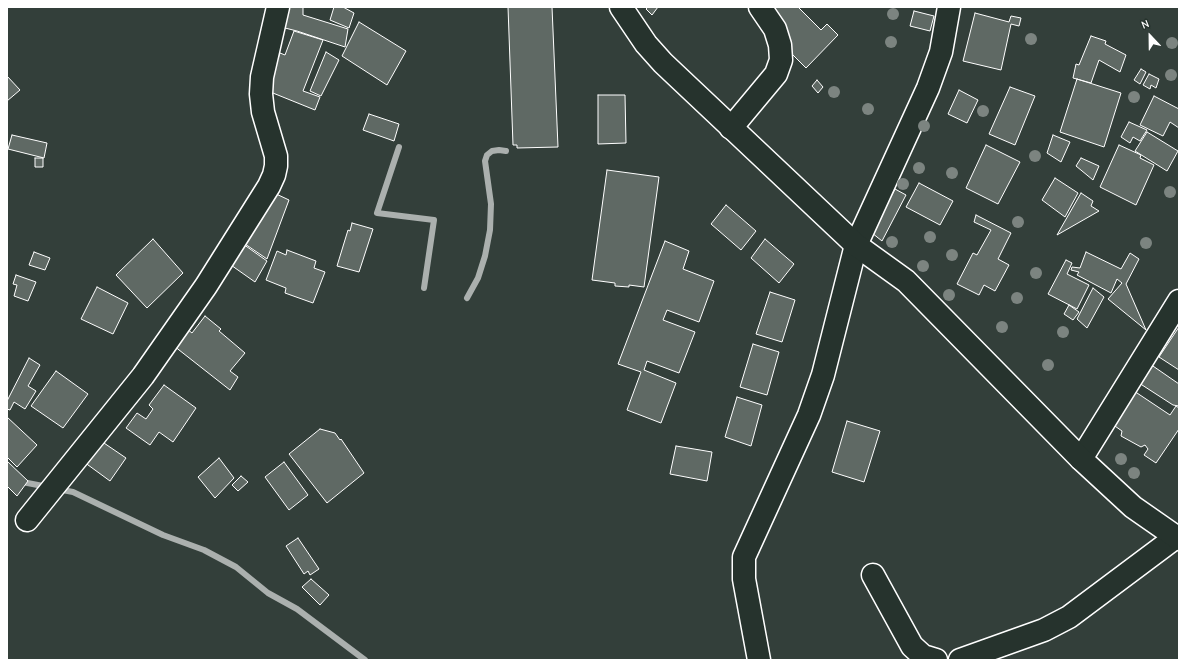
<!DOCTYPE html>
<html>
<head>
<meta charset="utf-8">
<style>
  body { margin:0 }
  #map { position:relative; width:1186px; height:667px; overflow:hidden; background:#333f3a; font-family:"Comic Neue",sans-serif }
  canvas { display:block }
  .frame { position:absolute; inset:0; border:8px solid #fff; pointer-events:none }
  .north { position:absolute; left:1130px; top:16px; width:40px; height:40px; -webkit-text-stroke:3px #26332d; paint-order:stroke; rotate:338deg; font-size:11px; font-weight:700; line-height:16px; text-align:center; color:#fff }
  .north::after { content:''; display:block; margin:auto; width:14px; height:18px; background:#fff; clip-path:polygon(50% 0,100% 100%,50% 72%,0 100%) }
</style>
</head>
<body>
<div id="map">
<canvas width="1186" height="667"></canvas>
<div class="frame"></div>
<div class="north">N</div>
</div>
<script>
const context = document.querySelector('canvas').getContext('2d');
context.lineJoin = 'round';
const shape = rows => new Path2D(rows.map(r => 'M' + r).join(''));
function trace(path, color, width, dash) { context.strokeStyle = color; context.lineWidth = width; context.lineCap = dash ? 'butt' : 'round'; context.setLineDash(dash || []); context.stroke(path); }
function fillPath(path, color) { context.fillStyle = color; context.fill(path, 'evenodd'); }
const stream = shape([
  [399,147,377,213,434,220,424,288],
  [467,298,478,278,485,256,490,230,491,204,485,161,487,155,492,151,499,150,506,151],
  [7,479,48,487],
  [57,489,73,492,163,535,204,550,236,567,268,593,297,609,365,660]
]);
const building = shape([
  [281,7,303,7,303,15,348,29,345,47,297,31,277,26,281,7],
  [334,7,343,7,354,13,349,28,330,20,334,7],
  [508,7,552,7,558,147,517,148,517,145,513,145,508,7],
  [648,7,658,7,652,15,646,9,648,7],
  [772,7,798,7,821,30,827,24,838,35,806,68,781,43,789,35,768,12,772,7],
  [914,11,934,16,930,31,910,26,914,11],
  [975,13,1009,22,1011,16,1021,18,1019,26,1011,24,1001,70,963,61,975,13],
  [359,22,406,51,387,85,342,56,359,22],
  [294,31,323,40,303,91,320,97,315,110,263,89,271,77,280,53,285,55,294,31],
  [1091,36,1106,41,1105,44,1126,55,1120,72,1099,60,1091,83,1073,78,1076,64,1079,65,1091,36],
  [326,52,339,60,321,96,310,91,326,52],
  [1141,69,1146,72,1140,84,1134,80,1141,69],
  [1149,74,1159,79,1156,88,1151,85,1150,89,1143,85,1149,74],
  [7,76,20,90,7,101,7,76],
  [1077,79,1121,93,1104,147,1060,132,1077,79],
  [817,80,823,87,818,93,812,86,817,80],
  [1010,87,1035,96,1015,145,989,134,1010,87],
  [959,90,978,100,967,123,948,114,959,90],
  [598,95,625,95,626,143,598,144,598,95],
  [1154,96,1179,109,1179,128,1170,122,1163,136,1140,125,1154,96],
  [369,114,399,124,394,141,363,130,369,114],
  [1129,122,1147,130,1140,141,1133,137,1130,143,1121,137,1129,122],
  [1147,132,1178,151,1167,171,1135,151,1147,132],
  [12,135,47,143,44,158,8,149,12,135],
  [1053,135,1070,142,1061,162,1047,153,1053,135],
  [986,145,1020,162,998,204,966,188,986,145],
  [1119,145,1141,155,1140,158,1154,165,1136,205,1100,187,1119,145],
  [35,158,43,158,43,167,35,167,35,158],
  [1081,158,1099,166,1093,180,1076,166,1081,158],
  [607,170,659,177,644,287,629,285,629,287,615,286,615,283,592,280,607,170],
  [1055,178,1078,193,1065,217,1042,200,1055,178],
  [919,183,953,201,940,225,906,207,919,183],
  [895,189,906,195,882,241,872,233,895,189],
  [272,192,289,200,267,259,245,244,272,192],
  [1081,193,1093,201,1091,206,1099,211,1057,235,1081,193],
  [726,205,756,231,741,250,711,224,726,205],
  [976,215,1011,233,998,259,1009,265,995,291,984,285,979,295,957,284,973,253,977,255,991,230,974,222,976,215],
  [352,223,373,229,359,272,337,266,348,230,350,231,352,223],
  [153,239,183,273,147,308,116,275,153,239],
  [765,239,794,264,779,283,751,258,765,239],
  [665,241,689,251,683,269,714,281,699,322,667,310,663,320,695,332,679,373,647,361,644,370,676,383,661,423,627,410,641,372,618,364,665,241],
  [243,244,267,261,255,282,228,263,243,244],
  [287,250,316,261,314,268,325,272,313,303,285,293,286,288,266,280,277,251,286,255,287,250],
  [34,252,50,258,45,270,29,265,34,252],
  [1086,252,1121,269,1130,253,1139,259,1126,284,1146,330,1108,299,1122,283,1117,279,1111,293,1077,275,1079,272,1071,270,1072,267,1080,268,1086,252],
  [1066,260,1072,263,1067,274,1089,285,1077,309,1048,294,1066,260],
  [16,275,36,282,28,301,14,296,17,285,13,284,16,275],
  [97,287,128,303,113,334,81,319,97,287],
  [1093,288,1104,297,1087,328,1077,319,1093,288],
  [770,292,795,300,782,342,756,334,770,292],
  [1069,305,1079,312,1073,320,1064,314,1069,305],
  [205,316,221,329,219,331,245,353,230,371,238,377,230,390,174,346,187,329,192,333,205,316],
  [1179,327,1179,370,1159,357,1179,327],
  [753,344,779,352,767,395,740,387,753,344],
  [29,358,40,365,28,386,36,391,25,409,14,402,10,410,7,409,7,401,29,358],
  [1150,364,1179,384,1179,406,1173,405,1139,383,1150,364],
  [56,371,88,394,63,428,31,406,56,371],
  [164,385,196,408,173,442,159,432,150,445,126,428,137,413,146,419,153,409,149,405,164,385],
  [1134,391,1170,415,1176,406,1179,408,1179,429,1156,463,1144,455,1148,449,1145,445,1141,447,1121,436,1122,431,1112,424,1134,391],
  [737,397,762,405,751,446,725,437,737,397],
  [7,417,37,445,17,467,7,457,7,417],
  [847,421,880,431,864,482,832,472,847,421],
  [320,429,335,433,340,440,341,439,364,473,327,503,289,454,320,429],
  [101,441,126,458,110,481,84,462,101,441],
  [676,446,712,452,707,481,670,474,676,446],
  [219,458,234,478,215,498,198,477,219,458],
  [7,461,28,481,17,496,7,486,7,461],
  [284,462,308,495,289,510,265,477,284,462],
  [241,476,248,482,238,491,232,485,241,476],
  [298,538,319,569,310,575,308,571,304,574,286,546,298,538],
  [311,579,329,595,320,605,302,587,311,579]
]);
const minor = shape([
  [731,128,776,74,781,60,780,45,775,29,760,7],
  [1081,459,1179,301],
  [27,520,143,376,206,286,269,186,274,175,276,166,276,156,263,112,261,94,262,77,278,7],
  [873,575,912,646,923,656,936,660],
  [759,660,744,579,744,557,809,415,823,375,856,245,928,88,941,52,949,7],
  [960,660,1044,630,1069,617,1176,537]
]);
const major = shape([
  [621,7,646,44,663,63,856,245,906,281,1081,459,1133,507,1179,539]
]);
const trees = [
  [893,14],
  [1031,39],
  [891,42],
  [1172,43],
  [1171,75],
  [834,92],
  [1134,97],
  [868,109],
  [983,111],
  [924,126],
  [1035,156],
  [919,168],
  [952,173],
  [903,184],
  [1170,192],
  [1018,222],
  [930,237],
  [892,242],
  [1146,243],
  [952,255],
  [923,266],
  [1036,273],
  [949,295],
  [1017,298],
  [1002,327],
  [1063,332],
  [1048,365],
  [1121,459],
  [1134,473]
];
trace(stream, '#abb0ae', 6);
fillPath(building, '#5f6964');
trace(building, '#fff', 1);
trace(minor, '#fff', 25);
trace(major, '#fff', 25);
trace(minor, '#26332d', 22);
trace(major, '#26332d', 22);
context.fillStyle = '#7c8480';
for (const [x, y] of trees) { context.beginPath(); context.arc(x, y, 6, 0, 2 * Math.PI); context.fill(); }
</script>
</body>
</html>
